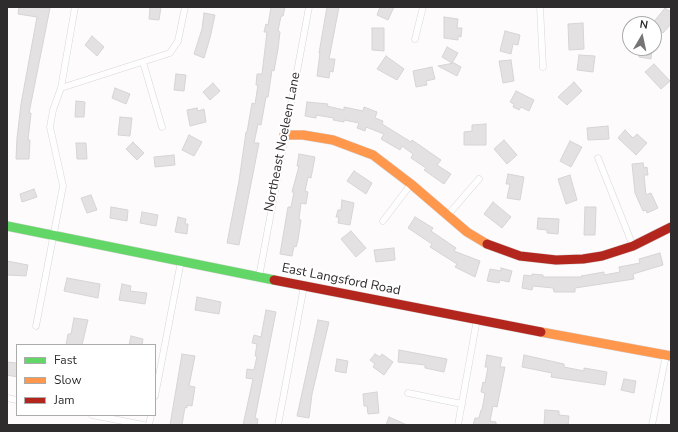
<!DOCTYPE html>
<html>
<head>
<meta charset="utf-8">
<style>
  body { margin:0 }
  #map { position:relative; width:678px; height:432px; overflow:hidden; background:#fefbfc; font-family:"Nunito Sans",sans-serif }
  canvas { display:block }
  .frame { position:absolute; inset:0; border:8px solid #2f2c2d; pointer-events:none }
  .legend { position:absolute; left:16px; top:344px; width:140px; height:72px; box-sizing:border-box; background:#fff; border:1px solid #acabab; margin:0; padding:5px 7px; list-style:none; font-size:12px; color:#2f2c2d }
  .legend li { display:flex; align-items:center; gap:8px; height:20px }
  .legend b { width:20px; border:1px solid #acabab }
  .north { position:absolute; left:622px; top:16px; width:40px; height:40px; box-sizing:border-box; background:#fff; border:1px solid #acabab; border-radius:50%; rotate:9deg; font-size:11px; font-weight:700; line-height:16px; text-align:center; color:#2f2c2d }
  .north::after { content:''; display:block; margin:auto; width:14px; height:18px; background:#777475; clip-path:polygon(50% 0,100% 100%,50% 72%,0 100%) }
</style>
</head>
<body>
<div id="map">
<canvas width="678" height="432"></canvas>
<div class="frame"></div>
<ul class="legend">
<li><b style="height:5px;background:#63d668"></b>Fast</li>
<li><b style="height:5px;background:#ff974d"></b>Slow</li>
<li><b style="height:5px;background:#b3261e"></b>Jam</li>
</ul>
<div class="north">N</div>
</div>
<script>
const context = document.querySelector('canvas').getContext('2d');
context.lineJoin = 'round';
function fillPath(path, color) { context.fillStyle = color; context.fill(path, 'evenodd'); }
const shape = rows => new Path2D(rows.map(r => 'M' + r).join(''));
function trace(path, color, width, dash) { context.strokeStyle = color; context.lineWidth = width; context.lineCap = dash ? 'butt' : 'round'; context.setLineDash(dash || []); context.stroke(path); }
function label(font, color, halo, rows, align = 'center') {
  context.font = font + ' "Nunito Sans",sans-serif'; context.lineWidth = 4; context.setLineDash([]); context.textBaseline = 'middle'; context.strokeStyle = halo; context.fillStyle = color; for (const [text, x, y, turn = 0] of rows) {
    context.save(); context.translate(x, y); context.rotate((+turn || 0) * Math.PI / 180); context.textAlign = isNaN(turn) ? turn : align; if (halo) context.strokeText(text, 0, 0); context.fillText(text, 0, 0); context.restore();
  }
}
const building = shape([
  [19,7,50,8,29,113,31,113,28,140,30,140,29,159,16,159,17,138,21,104,37,17,18,14,19,7],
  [150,7,161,7,159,20,149,19,150,7],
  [271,7,285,7,283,16,281,16,278,31,280,32,278,49,274,71,272,70,268,97,266,97,261,125,258,124,254,143,259,143,239,245,227,243,239,181,246,132,247,132,252,103,255,104,258,85,256,85,257,74,262,74,267,32,264,32,266,24,268,25,271,7],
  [327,7,339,7,329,59,335,59,333,72,330,71,329,78,317,76,320,53,319,53,327,7],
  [380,7,394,7,388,20,377,15,380,7],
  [665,8,671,12,671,24,663,33,652,24,665,8],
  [204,13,215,15,210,38,204,58,194,54,202,29,204,13],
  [444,17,458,19,457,28,462,28,461,37,458,36,458,40,444,38,444,17],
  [583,23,584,49,569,50,568,24,583,23],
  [372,28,384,28,384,51,372,50,372,28],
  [505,31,520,35,518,45,513,44,511,54,500,51,505,31],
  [92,36,104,47,97,56,85,45,92,36],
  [447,47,458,53,452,63,442,57,447,47],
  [640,48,652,48,651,59,639,57,640,48],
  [579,55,595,56,593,72,577,70,579,55],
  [386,56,404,69,397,80,377,69,386,56],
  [511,60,514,81,503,83,499,61,511,60],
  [454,63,461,67,457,76,438,66,454,63],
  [654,64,670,81,661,89,645,72,654,64],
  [432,67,435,79,426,81,427,85,416,87,413,71,432,67],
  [176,74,186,75,184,91,174,90,176,74],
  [574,82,582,91,567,105,558,97,574,82],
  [213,83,220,91,210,100,203,92,213,83],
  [115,88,130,94,126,104,112,98,115,88],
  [516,91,534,100,529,111,521,107,519,110,513,107,514,104,510,102,516,91],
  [76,101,85,102,84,117,75,117,76,101],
  [307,102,328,104,327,106,344,110,344,107,363,111,364,107,377,112,375,118,383,121,382,124,411,142,412,140,441,160,437,165,451,174,444,184,424,170,426,168,411,158,413,154,402,146,400,150,381,139,384,134,366,127,365,131,357,128,359,123,344,120,344,122,333,120,334,118,316,115,316,118,305,116,307,102],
  [197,108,198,111,204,109,206,122,190,126,187,110,197,108],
  [120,117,132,118,130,136,118,135,120,117],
  [486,124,486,145,464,145,464,132,472,131,472,125,486,124],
  [608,126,609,139,588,140,587,128,608,126],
  [625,130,633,138,637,134,647,143,636,155,618,138,625,130],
  [189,135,202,142,194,156,182,150,189,135],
  [504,140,517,155,507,164,494,149,504,140],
  [570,141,582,147,571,167,560,161,570,141],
  [133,142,144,153,137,160,126,149,133,142],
  [76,143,86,143,87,159,77,159,76,143],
  [299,154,315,157,311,178,308,177,305,191,308,192,306,204,301,203,299,219,301,220,298,240,296,247,294,246,292,256,280,254,288,207,291,207,294,192,292,192,299,166,297,166,299,154],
  [174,155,175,165,155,167,154,157,174,155],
  [643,163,644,168,647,167,648,175,644,175,646,195,651,193,658,208,647,213,646,210,643,211,635,193,632,164,643,163],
  [354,171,372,183,366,194,347,181,354,171],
  [508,174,524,177,520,200,507,198,510,184,506,184,508,174],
  [570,175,577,200,566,204,558,179,570,175],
  [34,189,37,197,22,202,20,194,34,189],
  [91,195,97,210,87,213,81,198,91,195],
  [342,200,354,203,350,225,338,223,339,217,336,217,338,210,341,210,342,200],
  [493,202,511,217,502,228,484,214,493,202],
  [111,207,128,210,127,221,110,218,111,207],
  [585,207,596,207,595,235,584,235,585,207],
  [142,212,158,215,156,226,140,223,142,212],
  [178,217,186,219,185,224,188,224,187,234,175,232,178,217],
  [415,217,433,228,431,231,456,248,454,251,480,261,475,277,455,267,457,264,430,247,432,244,408,228,415,217],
  [538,218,559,219,558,234,547,233,547,230,537,229,538,218],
  [351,231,366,248,356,257,341,239,351,231],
  [394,248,395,260,376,262,374,250,394,248],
  [660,253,663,265,633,274,634,279,575,288,575,292,554,292,553,288,533,286,532,290,522,288,524,275,532,276,532,274,543,275,543,277,582,277,581,276,604,272,604,275,620,272,619,267,640,263,639,259,660,253],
  [7,261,28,265,26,276,7,275,7,261],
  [501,268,512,271,509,282,500,280,499,283,487,281,490,269,501,271,501,268],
  [67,278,100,284,98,298,64,291,67,278],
  [122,284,131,286,130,291,147,293,145,304,119,300,122,284],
  [197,297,221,302,219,314,195,310,197,297],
  [266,310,276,312,255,418,258,419,257,425,243,425,253,379,246,378,247,369,254,370,257,356,255,356,257,344,252,343,254,335,261,337,266,310],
  [74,318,88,320,82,345,66,345,68,334,71,334,74,318],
  [318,320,329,322,312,394,309,418,297,416,318,320],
  [131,336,143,339,142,345,129,345,131,336],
  [399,350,447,359,444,372,425,368,425,365,398,362,399,350],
  [182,354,195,356,189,386,195,387,192,406,187,405,187,408,185,407,182,425,170,425,182,354],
  [375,354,380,357,382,354,393,362,384,375,373,367,375,364,370,360,375,354],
  [487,355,502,358,500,367,505,367,497,407,493,406,490,421,496,422,496,425,473,425,475,418,479,418,481,410,482,410,485,393,481,392,483,382,485,383,488,367,485,367,487,355],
  [524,355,564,364,564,367,584,371,584,368,607,372,605,385,551,377,552,373,522,367,524,355],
  [337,359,348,361,346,373,335,371,337,359],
  [7,362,17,363,17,377,7,375,7,362],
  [624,379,636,381,634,393,621,390,624,379],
  [377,392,379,413,368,414,367,406,364,406,363,394,377,392],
  [545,410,559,411,559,415,569,416,568,425,544,425,545,410],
  [389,417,407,425,386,425,389,417]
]);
const street = shape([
  [540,7,543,67],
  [415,39,423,7],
  [143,62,162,127],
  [61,88,170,53,178,41,185,7],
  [598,158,633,246],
  [447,216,479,179],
  [383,221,411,184],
  [259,277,309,7],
  [36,326,63,186,50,127,53,110,61,88,75,7],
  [408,393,462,404],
  [155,396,181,261],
  [7,398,17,400],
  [92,415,144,425],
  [149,425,151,415],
  [278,425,304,286],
  [458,425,477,319],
  [652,425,666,355]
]);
const fast = shape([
  [7,226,274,280]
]);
const slow = shape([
  [284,135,303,135,333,140,373,155,411,184,467,232,487,244],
  [541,332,671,356]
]);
const jam = shape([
  [487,244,520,256,556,260,583,259,602,256,633,246,671,227],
  [274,280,541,332]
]);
const streetNames = [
  ["Northeast Noeleen Lane",283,142,-79],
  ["East Langsford Road",341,280,11]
];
fillPath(building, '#e3e1e1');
trace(building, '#d6d4d4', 1);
trace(street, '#d9d6d7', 7);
trace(fast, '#d9d6d7', 10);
trace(slow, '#d9d6d7', 10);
trace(jam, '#d9d6d7', 10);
trace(street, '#fffeff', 6);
trace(fast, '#63d668', 9);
trace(slow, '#ff974d', 9);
trace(jam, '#b3261e', 9);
label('13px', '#2f2c2d', '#fff', streetNames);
</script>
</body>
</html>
